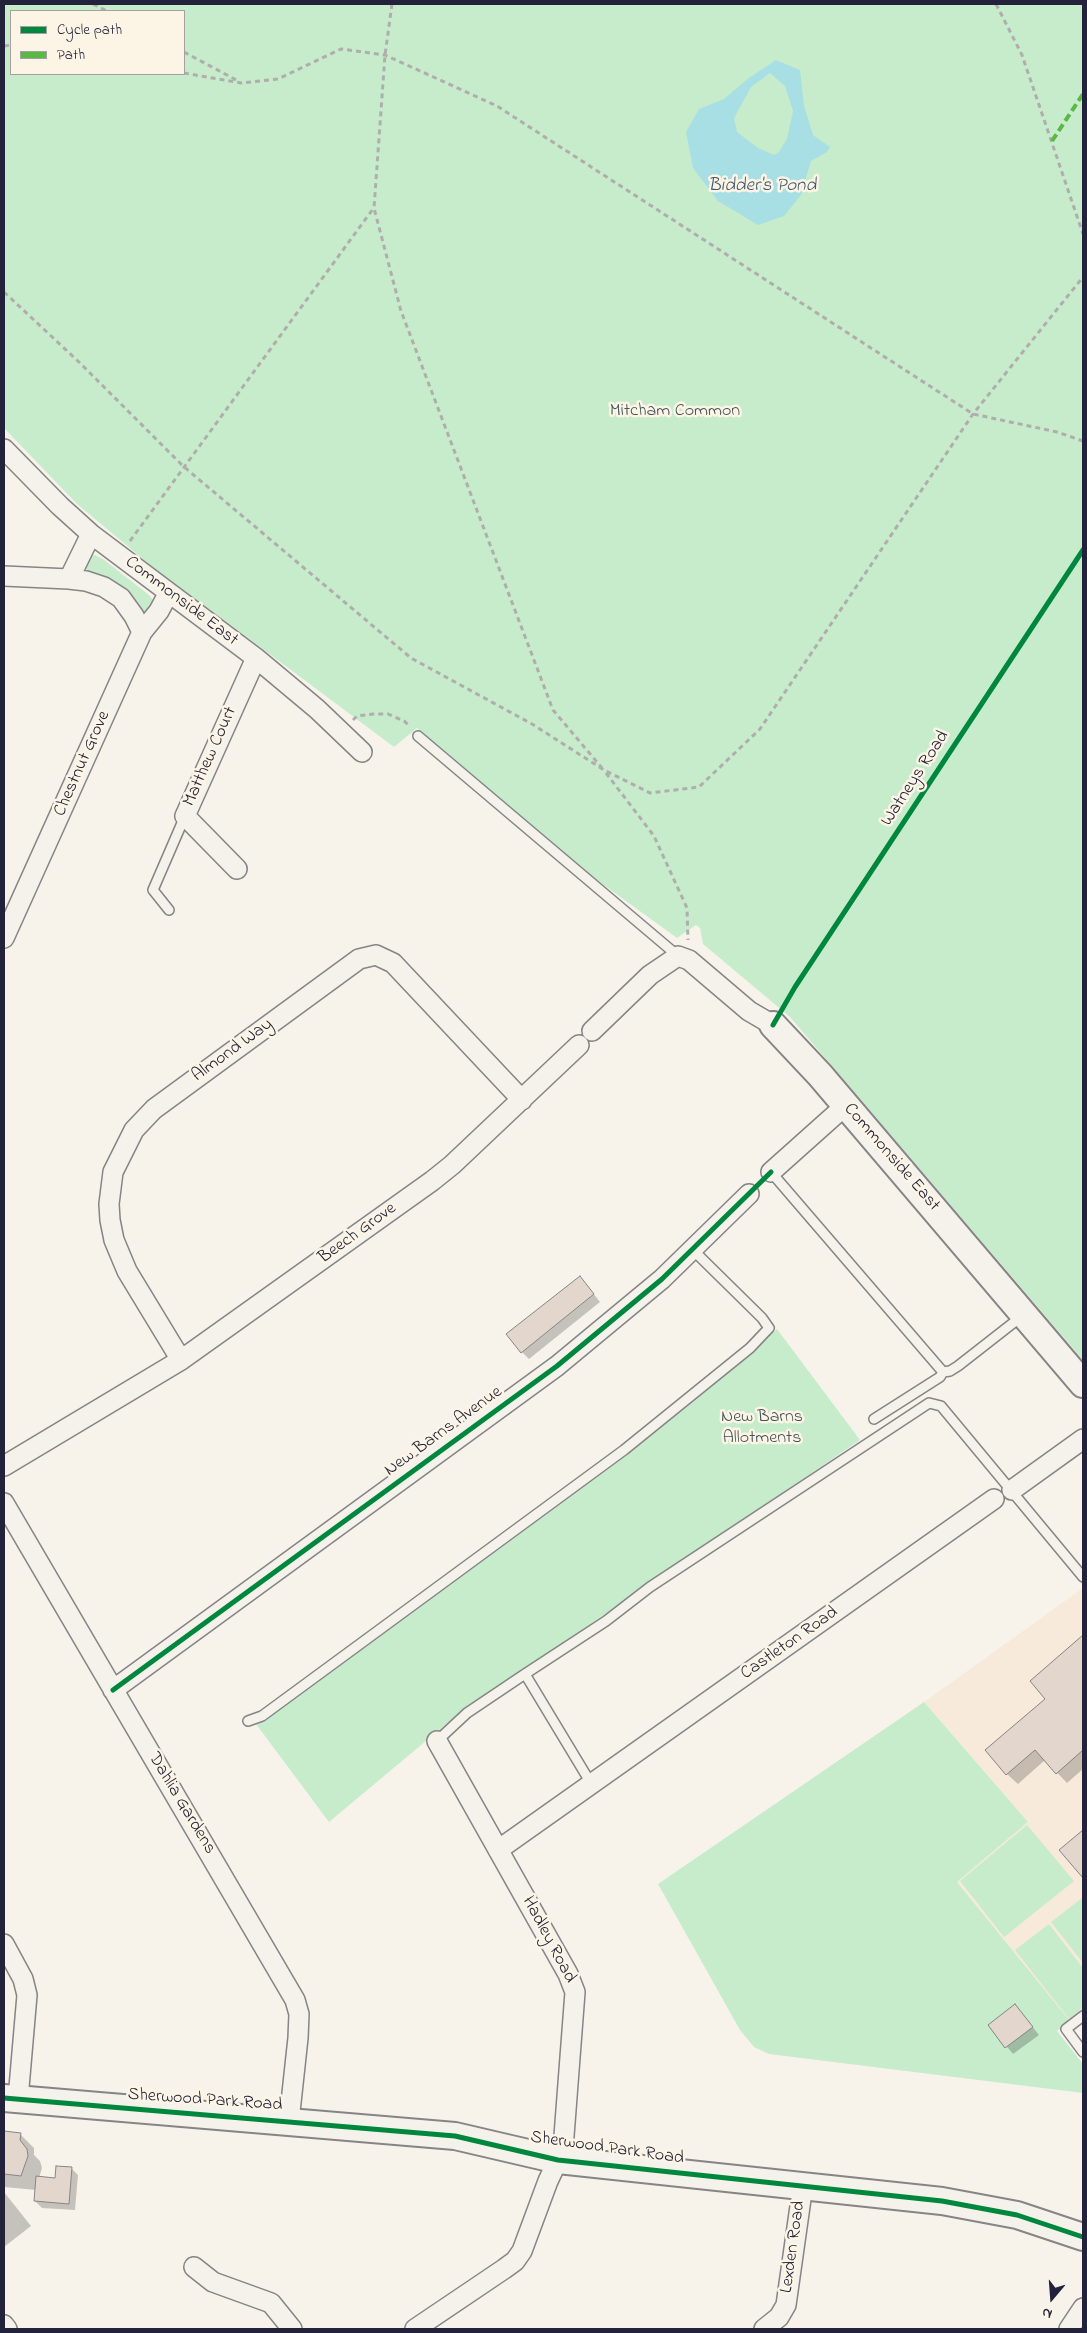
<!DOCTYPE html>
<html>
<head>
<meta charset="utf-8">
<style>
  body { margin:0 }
  #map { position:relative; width:1087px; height:2333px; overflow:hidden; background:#f7f3ea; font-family:"Indie Flower",sans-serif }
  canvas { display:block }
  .frame { position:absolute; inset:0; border:5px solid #22223b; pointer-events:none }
  .legend { position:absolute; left:10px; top:10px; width:175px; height:65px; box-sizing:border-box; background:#fcf5e5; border:1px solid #a5a1a1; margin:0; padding:6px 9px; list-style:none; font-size:15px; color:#22223b }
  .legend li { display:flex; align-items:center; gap:10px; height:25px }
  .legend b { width:25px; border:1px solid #a5a1a1 }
  .north { position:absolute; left:1027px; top:2273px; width:50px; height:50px; -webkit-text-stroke:4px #fcf5e5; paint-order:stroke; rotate:198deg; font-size:14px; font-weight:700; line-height:20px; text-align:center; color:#22223b }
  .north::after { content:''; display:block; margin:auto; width:18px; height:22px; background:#22223b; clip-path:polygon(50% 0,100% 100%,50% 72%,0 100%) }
</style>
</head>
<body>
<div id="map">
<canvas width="1087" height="2333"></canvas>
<div class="frame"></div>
<ul class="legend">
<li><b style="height:6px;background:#00873e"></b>Cycle path</li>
<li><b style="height:6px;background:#58b947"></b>Path</li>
</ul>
<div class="north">N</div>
</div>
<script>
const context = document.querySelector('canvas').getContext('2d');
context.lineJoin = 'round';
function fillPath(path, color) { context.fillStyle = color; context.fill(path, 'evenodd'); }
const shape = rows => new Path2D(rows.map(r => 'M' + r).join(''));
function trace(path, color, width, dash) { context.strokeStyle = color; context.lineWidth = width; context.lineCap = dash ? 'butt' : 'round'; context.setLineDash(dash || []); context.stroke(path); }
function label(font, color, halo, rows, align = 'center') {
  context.font = font + ' "Indie Flower",sans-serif'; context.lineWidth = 5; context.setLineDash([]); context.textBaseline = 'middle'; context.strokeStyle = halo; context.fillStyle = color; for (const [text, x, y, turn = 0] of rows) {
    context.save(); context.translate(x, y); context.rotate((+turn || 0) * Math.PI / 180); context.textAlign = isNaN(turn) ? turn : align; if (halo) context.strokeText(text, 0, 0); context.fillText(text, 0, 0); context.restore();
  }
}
const built = shape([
  [1083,1588,1083,2011,1070,2021,957,1882,1028,1822,924,1702]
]);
const green = shape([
  [4,4,1083,4,1083,1360,790,1017,703,944,700,928,696,925,677,938,568,859,417,728,394,747,149,564,77,504,4,428],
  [11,11,184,11,184,74,11,74],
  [95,555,103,559,149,595,153,600,153,605,150,610,145,613,139,612,88,571,84,566,89,556],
  [777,1329,860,1440,457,1715,329,1822,256,1724,589,1482,692,1403],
  [924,1702,1028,1822,957,1882,1070,2021,1057,2031,1083,2064,1083,2093,769,2054,754,2047,740,2030,658,1884],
  [1027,1825,1074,1881,1004,1937,960,1881],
  [1082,1898,1083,1900,1083,1963,1051,1922],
  [1049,1924,1083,1968,1083,2008,1069,2019,1015,1950]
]);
const water = shape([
  [776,60,800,70,804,106,813,135,830,147,827,152,811,161,801,195,784,216,758,225,718,201,693,168,686,132,699,109,724,99,749,78],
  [770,73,785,86,793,111,787,139,779,152,774,155,758,148,737,132,734,118,751,87]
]);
const shadow = shape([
  [586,1284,600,1302,529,1359,522,1352],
  [1083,1636,1083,1769,1067,1783,1045,1760,1018,1784,1007,1774,1047,1699,1032,1681],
  [1015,2005,1039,2035,1013,2054,989,2025],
  [4,2133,20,2134,34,2148,34,2155,40,2161,42,2168,39,2178,56,2180,71,2168,78,2175,75,2210,42,2208,35,2201,36,2190,4,2187],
  [4,2192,31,2226,4,2247]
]);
const building = shape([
  [580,1276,594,1294,521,1353,506,1334,580,1276],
  [1083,1635,1083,1750,1056,1774,1035,1750,1006,1775,985,1750,1045,1699,1030,1681,1083,1635],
  [1083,1830,1083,1878,1059,1850,1083,1830],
  [1015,2004,1033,2027,1005,2048,988,2025,1015,2004],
  [4,2131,21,2133,20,2140,27,2149,28,2156,21,2176,4,2174,4,2131],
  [56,2166,72,2167,69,2204,34,2201,36,2176,55,2178,56,2166]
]);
const path = shape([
  [93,4,107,11],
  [392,4,385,55,374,208,401,311,553,710,602,768],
  [996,4,1022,55,1083,234],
  [4,46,11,45],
  [184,52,238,81],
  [184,73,241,83,278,79,341,49,385,55,497,106,973,414,1057,432,1083,441],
  [4,292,80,363,183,466,411,658,532,724,604,770,650,793,699,787,760,729,973,414,1083,277],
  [130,541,373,209],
  [353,720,357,716,373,714,388,714,404,721,410,726],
  [606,773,654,836,687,908,688,940]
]);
const lane = shape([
  [418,736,678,956],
  [169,910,153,890,185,816],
  [771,1172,943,1372,950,1371,958,1366,1022,1316],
  [874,1419,940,1377,943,1372],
  [248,1721,262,1716,624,1450,750,1348,769,1328,762,1318,693,1250],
  [437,1741,467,1713,525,1674],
  [592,1785,525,1674,606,1621,650,1587,929,1403,941,1406,1083,1577],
  [1083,2016,1066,2029,1083,2052]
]);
const street = shape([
  [4,449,60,506,91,534,256,658,317,709,362,752],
  [4,576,69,579,91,534],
  [69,579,86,581,104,587,121,598,134,616,142,632],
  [237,869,185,816,256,658],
  [4,938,142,632,159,611,168,594],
  [592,1031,650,975,678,956,689,960,749,1011,773,1025],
  [771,1172,846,1105],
  [181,1360,127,1271,114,1240,110,1220,109,1204,113,1172,134,1130,154,1109,359,959,376,955,393,963,522,1100],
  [4,1466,181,1360,432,1181,452,1165,579,1045],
  [1012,1490,1083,1439],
  [4,1503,295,2000,299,2014,298,2038,289,2121],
  [113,1690,557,1366,662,1279,749,1194],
  [498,1850,994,1499],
  [4,1944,23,1979,27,1995,18,2099],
  [194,2267,213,2282,271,2303,292,2329],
  [4,2325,7,2329],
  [415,2329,504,2269,515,2261,522,2251,548,2181,563,2149,575,1992,568,1974,437,1741],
  [764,2329,779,2317,786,2305,803,2185],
  [1069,2329,1083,2308]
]);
const secondary = shape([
  [773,1025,820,1075,1083,1384],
  [4,2098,455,2136,558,2160,942,2201,1017,2215,1083,2237]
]);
const quiet = shape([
  [1052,141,1083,94]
]);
const cycleway = shape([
  [773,1025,795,987,1083,550],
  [113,1690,557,1366,662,1279,771,1172],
  [4,2098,455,2136,558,2160,942,2201,1017,2215,1083,2237]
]);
const parkNames = [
  ["Mitcham Common",675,412],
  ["New Barns",762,1418],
  ["Allotments",762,1439]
];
const streetNames = [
  ["Commonside East",181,602,37],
  ["Matthew Court",211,757,-66],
  ["Chestnut Grove",83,764,-66],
  ["Watneys Road",916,779,-57],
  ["Almond Way",233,1051,-36],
  ["Commonside East",891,1158,49],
  ["Beech Grove",358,1234,-36],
  ["New Barns Avenue",444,1432,-36],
  ["Castleton Road",790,1644,-35],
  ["Dahlia Gardens",181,1804,59],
  ["Hadley Road",548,1940,62],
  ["Sherwood Park Road",205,2101,4],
  ["Sherwood Park Road",607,2149,8],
  ["Lexden Road",794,2247,-82]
];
const waterNames = [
  ["Bidder's Pond",762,187]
];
fillPath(built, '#f7eadb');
fillPath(green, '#c7eccc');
fillPath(water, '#a8dfe4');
fillPath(shadow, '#0003');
fillPath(building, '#e2d6cd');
trace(building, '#868485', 1);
trace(lane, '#868485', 12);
trace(street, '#868485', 22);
trace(secondary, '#868485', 30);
trace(path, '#b0aead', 3, [5, 4]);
trace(lane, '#f5f2ec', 9);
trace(street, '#f5f2ec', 19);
trace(secondary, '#f5f2ec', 26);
trace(quiet, '#58b947', 4, [8, 4]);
trace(cycleway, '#00873e', 5);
label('18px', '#425359', '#fcf5e5', parkNames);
label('18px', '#22223b', '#fcf5e5', streetNames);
label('italic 19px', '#40586d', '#fcf5e5', waterNames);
</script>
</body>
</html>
